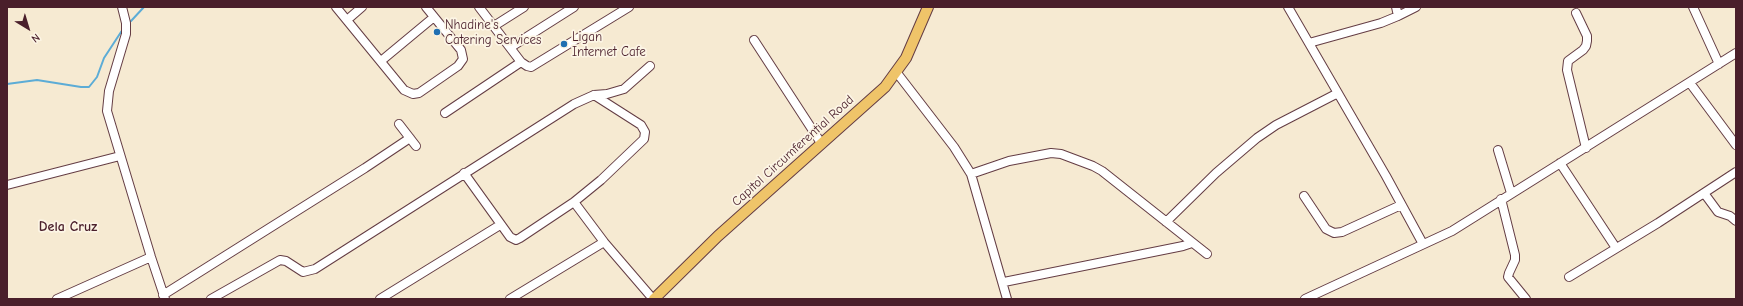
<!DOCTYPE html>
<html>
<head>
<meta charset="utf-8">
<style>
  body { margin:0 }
  #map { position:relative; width:1743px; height:306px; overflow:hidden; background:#f6ead2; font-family:"Comic Neue",sans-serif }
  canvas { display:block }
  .frame { position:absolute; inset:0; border:8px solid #4a1f2b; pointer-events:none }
  .north { position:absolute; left:8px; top:8px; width:40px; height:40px; -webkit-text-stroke:3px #fcf5e5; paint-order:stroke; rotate:142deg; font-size:11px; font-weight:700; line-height:16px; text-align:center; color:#4a1f2b }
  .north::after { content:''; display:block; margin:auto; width:14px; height:18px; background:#4a1f2b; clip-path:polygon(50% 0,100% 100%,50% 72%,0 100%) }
</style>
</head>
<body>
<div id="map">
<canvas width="1743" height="306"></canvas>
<div class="frame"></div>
<div class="north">N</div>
</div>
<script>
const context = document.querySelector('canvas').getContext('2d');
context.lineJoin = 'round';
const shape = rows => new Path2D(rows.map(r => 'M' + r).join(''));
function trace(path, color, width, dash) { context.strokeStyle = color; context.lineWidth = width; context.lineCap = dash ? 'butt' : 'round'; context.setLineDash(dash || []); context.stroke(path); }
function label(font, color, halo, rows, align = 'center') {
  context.font = font + ' "Comic Neue",sans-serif'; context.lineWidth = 3.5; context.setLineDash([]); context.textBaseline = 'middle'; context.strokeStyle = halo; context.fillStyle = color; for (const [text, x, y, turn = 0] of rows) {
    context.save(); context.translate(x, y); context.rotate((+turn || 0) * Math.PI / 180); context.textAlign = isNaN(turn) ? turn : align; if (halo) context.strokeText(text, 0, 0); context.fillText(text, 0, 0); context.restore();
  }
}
const stream = shape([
  [131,21,144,7],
  [7,84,37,80,81,87,89,87,97,77,104,58,123,29]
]);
const minor = shape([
  [122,7,126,23,126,34,109,91,107,111,151,257,165,299],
  [336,7,404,90,413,94,419,93,458,66,463,59,461,50,426,7],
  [479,7,521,62,527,66,531,67,629,7],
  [1288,7,1386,176,1423,244],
  [1693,7,1719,64],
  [1576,13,1587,36,1587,41,1586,46,1583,50,1568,61,1567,70,1586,148],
  [1398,16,1416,7],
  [347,20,362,7],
  [494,26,524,7],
  [754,40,821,143],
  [1309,43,1381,23,1398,16,1396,7],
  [511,47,574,7],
  [381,61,434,17],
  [897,73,954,147,971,174,1007,299],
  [1690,83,1736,145],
  [445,113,521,62],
  [399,124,416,146],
  [1498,150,1511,193],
  [1560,163,1616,248],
  [464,173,510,237,516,240,520,238,574,202,601,180,644,139,645,132,641,125,594,95],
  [971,174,1009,161,1051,153,1061,154,1093,166,1102,171,1207,254],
  [7,185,120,156],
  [1704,193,1718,212,1730,216,1736,221],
  [1304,196,1326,229,1334,233,1342,232,1401,205],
  [1501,199,1515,255,1515,260,1509,273,1508,277,1526,299],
  [574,202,604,242,653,299],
  [1166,222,1216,173,1257,138,1276,125,1338,93],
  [1569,277,1658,223,1736,172],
  [1004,282,1183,246,1192,243],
  [163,295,365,168,410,138],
  [57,299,151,257],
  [211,299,280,260,286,261,303,272,315,269,574,104,594,95,607,94,624,89,650,66],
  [380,299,500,225],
  [510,299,604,242],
  [1305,299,1452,231,1736,53]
]);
const major = shape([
  [654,299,718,236,885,87,906,58,928,7]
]);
const markers = [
  [437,32,4,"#1f6fb2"],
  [564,44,4,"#1f6fb2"]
];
const poiNames = [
  ["Nhadine's",445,25],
  ["Catering Services",445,40],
  ["Ligan",572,37],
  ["Internet Cafe",572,52]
];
const streetNames = [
  ["Capitol Circumferential Road",793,151,-42]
];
const neighbourhoodNames = [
  ["Dela Cruz",68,227]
];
trace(stream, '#5cacd6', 2);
trace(minor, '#643d44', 10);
trace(major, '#643d44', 12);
trace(minor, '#fff', 8);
trace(major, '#efc469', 10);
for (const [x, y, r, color] of markers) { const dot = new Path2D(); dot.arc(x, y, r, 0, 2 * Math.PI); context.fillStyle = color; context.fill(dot); trace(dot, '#fcf5e5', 1.5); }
label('13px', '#4a1f2b', '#fcf5e5', poiNames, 'left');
label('13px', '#4a1f2b', '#fcf5e5', streetNames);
label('bold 14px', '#4a1f2b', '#fcf5e5', neighbourhoodNames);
</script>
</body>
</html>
